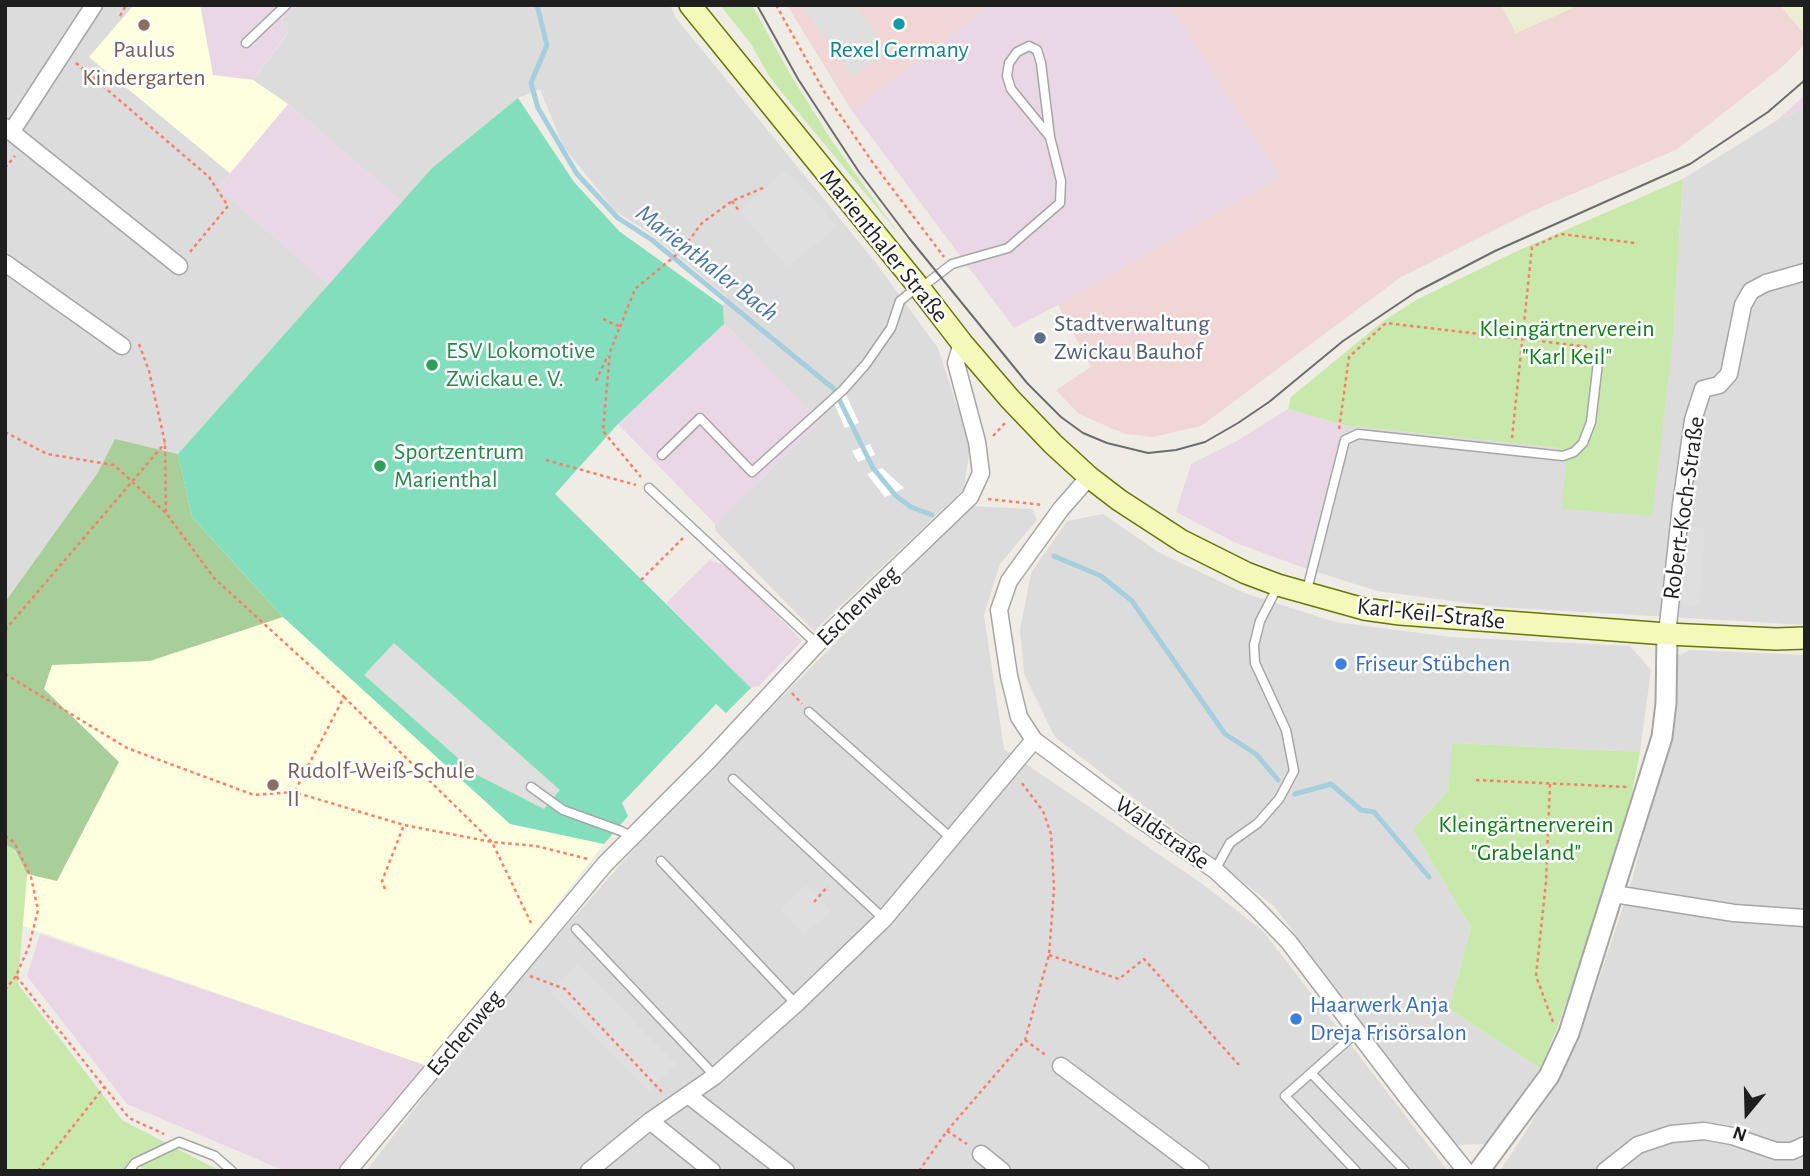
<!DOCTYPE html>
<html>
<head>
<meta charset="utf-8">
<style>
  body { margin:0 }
  #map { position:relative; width:1810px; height:1176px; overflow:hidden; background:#efece5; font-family:"Alegreya Sans",sans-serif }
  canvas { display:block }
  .frame { position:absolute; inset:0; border:7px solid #1f1f1f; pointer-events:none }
  .north { position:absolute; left:1712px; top:1078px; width:70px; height:70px; -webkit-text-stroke:5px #fff; paint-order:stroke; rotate:199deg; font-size:19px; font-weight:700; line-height:28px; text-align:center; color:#1f1f1f }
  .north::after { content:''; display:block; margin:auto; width:24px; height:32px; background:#1f1f1f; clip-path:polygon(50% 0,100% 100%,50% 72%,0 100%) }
</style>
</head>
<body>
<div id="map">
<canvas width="1810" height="1176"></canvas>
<div class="frame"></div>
<div class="north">N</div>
</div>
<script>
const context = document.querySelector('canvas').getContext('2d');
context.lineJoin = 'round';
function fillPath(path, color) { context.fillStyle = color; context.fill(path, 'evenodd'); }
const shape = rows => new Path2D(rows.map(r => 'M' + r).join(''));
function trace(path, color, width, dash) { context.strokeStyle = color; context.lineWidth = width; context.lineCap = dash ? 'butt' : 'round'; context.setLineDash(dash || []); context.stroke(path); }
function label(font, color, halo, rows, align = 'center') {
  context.font = font + ' "Alegreya Sans",sans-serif'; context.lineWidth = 5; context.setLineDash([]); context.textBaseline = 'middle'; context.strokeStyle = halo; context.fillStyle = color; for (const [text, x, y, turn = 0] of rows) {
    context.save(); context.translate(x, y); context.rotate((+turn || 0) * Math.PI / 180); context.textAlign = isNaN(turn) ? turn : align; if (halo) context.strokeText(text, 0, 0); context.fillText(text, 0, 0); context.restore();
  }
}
const residential = shape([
  [5,5,134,5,90,57,230,173,218,188,329,284,178,454,115,440,97,474,5,602],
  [298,5,670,5,676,18,876,263,938,348,970,446,964,489,814,631,715,530,715,524,820,421,724,324,723,306,728,298,650,233,615,211,563,146,540,89,518,98,432,168,402,202,288,104,253,80,289,32,281,20],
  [1805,108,1805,625,1498,607,1377,591,1304,568,1344,425,1558,448,1566,460,1672,349,1683,179,1776,121],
  [971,506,1032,509,1037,520,1000,564,984,615,1004,749,1201,883,1263,931,1448,1171,366,1171,480,1024,658,822],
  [1103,514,1158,552,1244,593,1335,622,1451,637,1630,646,1651,670,1640,752,1453,743,1448,791,1413,829,1471,928,1449,1009,1540,1068,1487,1144,1454,1145,1274,906,1055,737,1024,674,1020,630,1031,573,1067,521],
  [1690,650,1805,655,1805,1171,1500,1171,1528,1128,1578,1042,1632,880,1669,735,1677,656]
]);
const commercial = shape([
  [787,5,990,5,852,111],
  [1170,5,1501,5,1516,33,1579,5,1780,5,1805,35,1805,44,1781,68,1676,150,1532,211,1401,277,1201,426,1153,437,1125,434,1079,414,1056,390,1091,367,1058,305,1280,177]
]);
const industrial = shape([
  [200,5,298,5,281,20,289,31,253,80,213,76],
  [990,5,1170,5,1280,177,1058,305,1014,328,852,111],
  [1805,95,1805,108,1776,121],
  [288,104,402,202,329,284,218,188],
  [724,324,820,421,715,524,618,424],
  [1288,409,1344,425,1304,568,1234,542,1176,512,1191,464,1235,442],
  [710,560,730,567,802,641,759,686,751,688,666,603],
  [40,934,425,1065,336,1171,285,1171,127,1104,27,976]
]);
const education = shape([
  [134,5,200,5,213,75,253,80,288,104,230,173,89,57],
  [192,517,283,617,510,823,604,844,521,950,425,1065,23,926,27,874,102,746,44,689,52,665]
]);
const farmland = shape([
  [1501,5,1580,5,1516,33],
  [1781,5,1805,5,1805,34]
]);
const grass = shape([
  [720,5,752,5,790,74,832,141,899,234,788,100,769,76,751,44],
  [1683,179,1672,349,1652,516,1562,509,1566,460,1558,448,1344,425,1288,409,1291,397,1382,322,1416,300,1515,252],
  [1452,743,1640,752,1626,824,1605,893,1556,1031,1540,1068,1449,1009,1471,928,1413,829,1448,791],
  [5,844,14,850,27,874,18,984,122,1120,220,1171,147,1171,135,1163,129,1171,5,1171]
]);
const forest = shape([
  [115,439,178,454,192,517,283,617,150,661,52,665,44,689,119,762,57,881,27,874,15,850,5,844,5,602,97,474]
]);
const pitch = shape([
  [518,98,574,182,619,231,723,306,724,324,618,424,555,494,751,688,726,713,716,704,622,803,628,816,604,844,510,824,283,617,192,517,178,454,432,168]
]);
const parking = shape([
  [801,5,857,5,888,52,853,77],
  [786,170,838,226,787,267,739,211],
  [1687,526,1705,528,1699,606,1681,604],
  [394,643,560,790,544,809,477,775,364,675],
  [806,885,831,911,804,935,780,909],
  [577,963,676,1064,649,1091,551,993]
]);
const pier = shape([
  [842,386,859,423,845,428,833,401],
  [870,444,875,455,858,462,852,451],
  [882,468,904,488,885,497,867,474]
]);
const stream = shape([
  [537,5,547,45,531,83,538,108,577,174,618,218,652,240,834,389,873,468,896,496,911,507,932,515],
  [1054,556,1101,576,1132,601,1225,734,1256,754,1278,780],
  [1295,794,1331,784,1361,810,1374,812,1429,877]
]);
const path = shape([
  [776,5,825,93,873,163,944,257],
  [120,16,126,5],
  [76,63,209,177,228,206,190,252],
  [5,168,15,156],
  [732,201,739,211],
  [603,319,620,327,610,352,603,431,641,477],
  [620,327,635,289,681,251,702,223,732,201,765,187],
  [139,344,149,371,165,443,166,513,214,578,344,697,295,791],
  [596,381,608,355],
  [1339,429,1349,357,1386,323,1590,347],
  [5,432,47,454,114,465,166,513],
  [993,436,1005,423],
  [1512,438,1532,247,1561,234,1635,243],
  [546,460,636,485],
  [988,499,1043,505],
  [641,580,683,538],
  [5,630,165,443],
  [5,674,127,748,254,795,294,792,404,825,492,842,536,846,588,859],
  [792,693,802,704],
  [344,697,492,842,531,923],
  [1476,780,1627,787],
  [1550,784,1546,882,1536,976,1553,1022],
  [5,836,14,842,31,877,38,910,29,946,16,976,129,1118,164,1134],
  [385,889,382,881,404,825],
  [814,902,828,886],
  [1049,955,1119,979,1144,959,1239,1065],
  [530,976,565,989,662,1092],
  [5,990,16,976],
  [1025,1040,1047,1056],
  [947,1131,967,1144],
  [38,1171,104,1087],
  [919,1171,947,1131,1025,1040,1049,955,1054,889,1051,834,1043,811,1021,782]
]);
const service = shape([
  [246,43,286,5],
  [922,287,952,264,1008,248,1060,203,1061,181,1050,137,1041,63,1037,50,1029,46,1017,52,1009,63,1007,76,1011,89,1050,137],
  [662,455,700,418,752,472,843,390,866,364,891,328,900,301,916,288],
  [649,488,817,644],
  [1307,590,1345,440,1358,434,1563,456,1574,452,1583,443,1591,422,1599,354],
  [809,712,951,838],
  [733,779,884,919],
  [531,787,563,810,621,831,632,837],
  [661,861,796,1004],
  [1215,870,1230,843,1258,823,1279,799,1294,771,1286,730,1255,663,1254,645,1260,621,1277,588],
  [576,929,715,1076],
  [1311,1073,1405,1171],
  [129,1171,135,1163,179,1142,215,1156,232,1171],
  [1356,1171,1285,1096,1356,1033]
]);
const minor = shape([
  [5,127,179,266],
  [12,131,94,5],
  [5,263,122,346],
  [1089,477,1061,509,1009,581,999,610,1009,676,1019,717,1034,740,1141,820,1215,870,1253,905,1288,941,1406,1096,1466,1171],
  [1667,634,1681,505,1693,420,1703,389,1719,385,1729,374,1743,305,1751,291,1766,283,1805,272],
  [1614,894,1734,913,1805,918],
  [1061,1066,1201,1171],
  [688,1095,786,1171],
  [650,1121,712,1171],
  [981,1154,1002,1171],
  [348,1171,605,864,709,760,817,644,970,497,981,473,977,442,956,363,962,343],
  [589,1171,650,1121,715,1076,796,1004,884,919,1034,740],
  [1605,1171,1638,1145,1671,1134,1704,1131,1732,1136,1776,1151,1792,1151,1805,1145]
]);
const tertiary = shape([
  [1479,1171,1549,1076,1569,1033,1662,737,1666,703,1667,634]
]);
const secondary = shape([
  [690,5,918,286,962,343,1010,399,1053,444,1089,477,1119,500,1182,541,1246,573,1278,585,1364,609,1400,614,1667,634,1776,639,1805,638]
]);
const tram = shape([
  [757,5,798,79,859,172,909,238,1027,383,1061,417,1083,433,1107,443,1148,453,1176,450,1205,442,1238,423,1269,402,1343,341,1416,292,1495,251,1690,164,1768,112,1805,80]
]);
const markers = [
  [899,24,7,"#0f9aa8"],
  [144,25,7,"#8d6e63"],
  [1040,338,7,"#5c6f8a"],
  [432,365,7,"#2e9e5b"],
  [380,466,7,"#2e9e5b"],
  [1341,664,7,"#3f7fe0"],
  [273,785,7,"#8d6e63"],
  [1296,1019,7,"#3f7fe0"]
];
const educationNames = [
  ["Paulus",144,50],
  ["Kindergarten",144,78],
  ["Rudolf-Weiß-Schule",287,771,"left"],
  ["II",287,799,"left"]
];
const cultureNames = [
  ["Rexel Germany",899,50]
];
const streetNames = [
  ["Marienthaler Straße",884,246,51],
  ["Robert-Koch-Straße",1684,508,-82],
  ["Eschenweg",858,606,-44],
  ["Karl-Keil-Straße",1431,614,6],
  ["Waldstraße",1162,833,35],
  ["Eschenweg",465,1033,-50]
];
const serviceNames = [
  ["Stadtverwaltung",1054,324],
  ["Zwickau Bauhof",1054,352]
];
const parkNames = [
  ["Kleingärtnerverein",1567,329],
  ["\"Karl Keil\"",1567,357],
  ["Kleingärtnerverein",1526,825],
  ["\"Grabeland\"",1526,853]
];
const leisureNames = [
  ["ESV Lokomotive",446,351],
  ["Zwickau e. V.",446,379],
  ["Sportzentrum",394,452],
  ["Marienthal",394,480]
];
const shopNames = [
  ["Friseur Stübchen",1355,664],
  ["Haarwerk Anja",1310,1005],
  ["Dreja Frisörsalon",1310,1033]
];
const waterNames = [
  ["Marienthaler Bach",707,263,38]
];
fillPath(residential, '#dddcdc');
fillPath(commercial, '#f0d6d4');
fillPath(industrial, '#e9d7e5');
fillPath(education, '#feffdf');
fillPath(farmland, '#ebeed0');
fillPath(grass, '#c8e9ab');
fillPath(forest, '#a8ce9a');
fillPath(pitch, '#83debd');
fillPath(parking, '#dfdfdf');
fillPath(pier, '#fff');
trace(stream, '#a6cfdd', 5);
trace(service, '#a6a6a6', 11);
trace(minor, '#a6a6a6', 19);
trace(tertiary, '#a6a6a6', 23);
trace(secondary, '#677606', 24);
trace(path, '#f97f6d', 2.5, [3.5, 3.5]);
trace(service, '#fff', 8);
trace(minor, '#fff', 16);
trace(tertiary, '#fff', 19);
trace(secondary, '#f4f9b9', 21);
trace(tram, '#6d6d6d', 2);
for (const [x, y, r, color] of markers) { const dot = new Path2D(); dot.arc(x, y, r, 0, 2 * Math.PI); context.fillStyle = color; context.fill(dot); trace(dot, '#fff', 2.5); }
label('24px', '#785e54', '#fff', educationNames);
label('24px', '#0d838f', '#fff', cultureNames);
label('24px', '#1f1f1f', '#fff', streetNames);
label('24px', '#4e5e75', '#fff', serviceNames, 'left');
label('24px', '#0c7d19', '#fff', parkNames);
label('24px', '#27864d', '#fff', leisureNames, 'left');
label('24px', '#366cbe', '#fff', shopNames, 'left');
label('italic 26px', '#4875a6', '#fff', waterNames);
</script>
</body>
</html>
